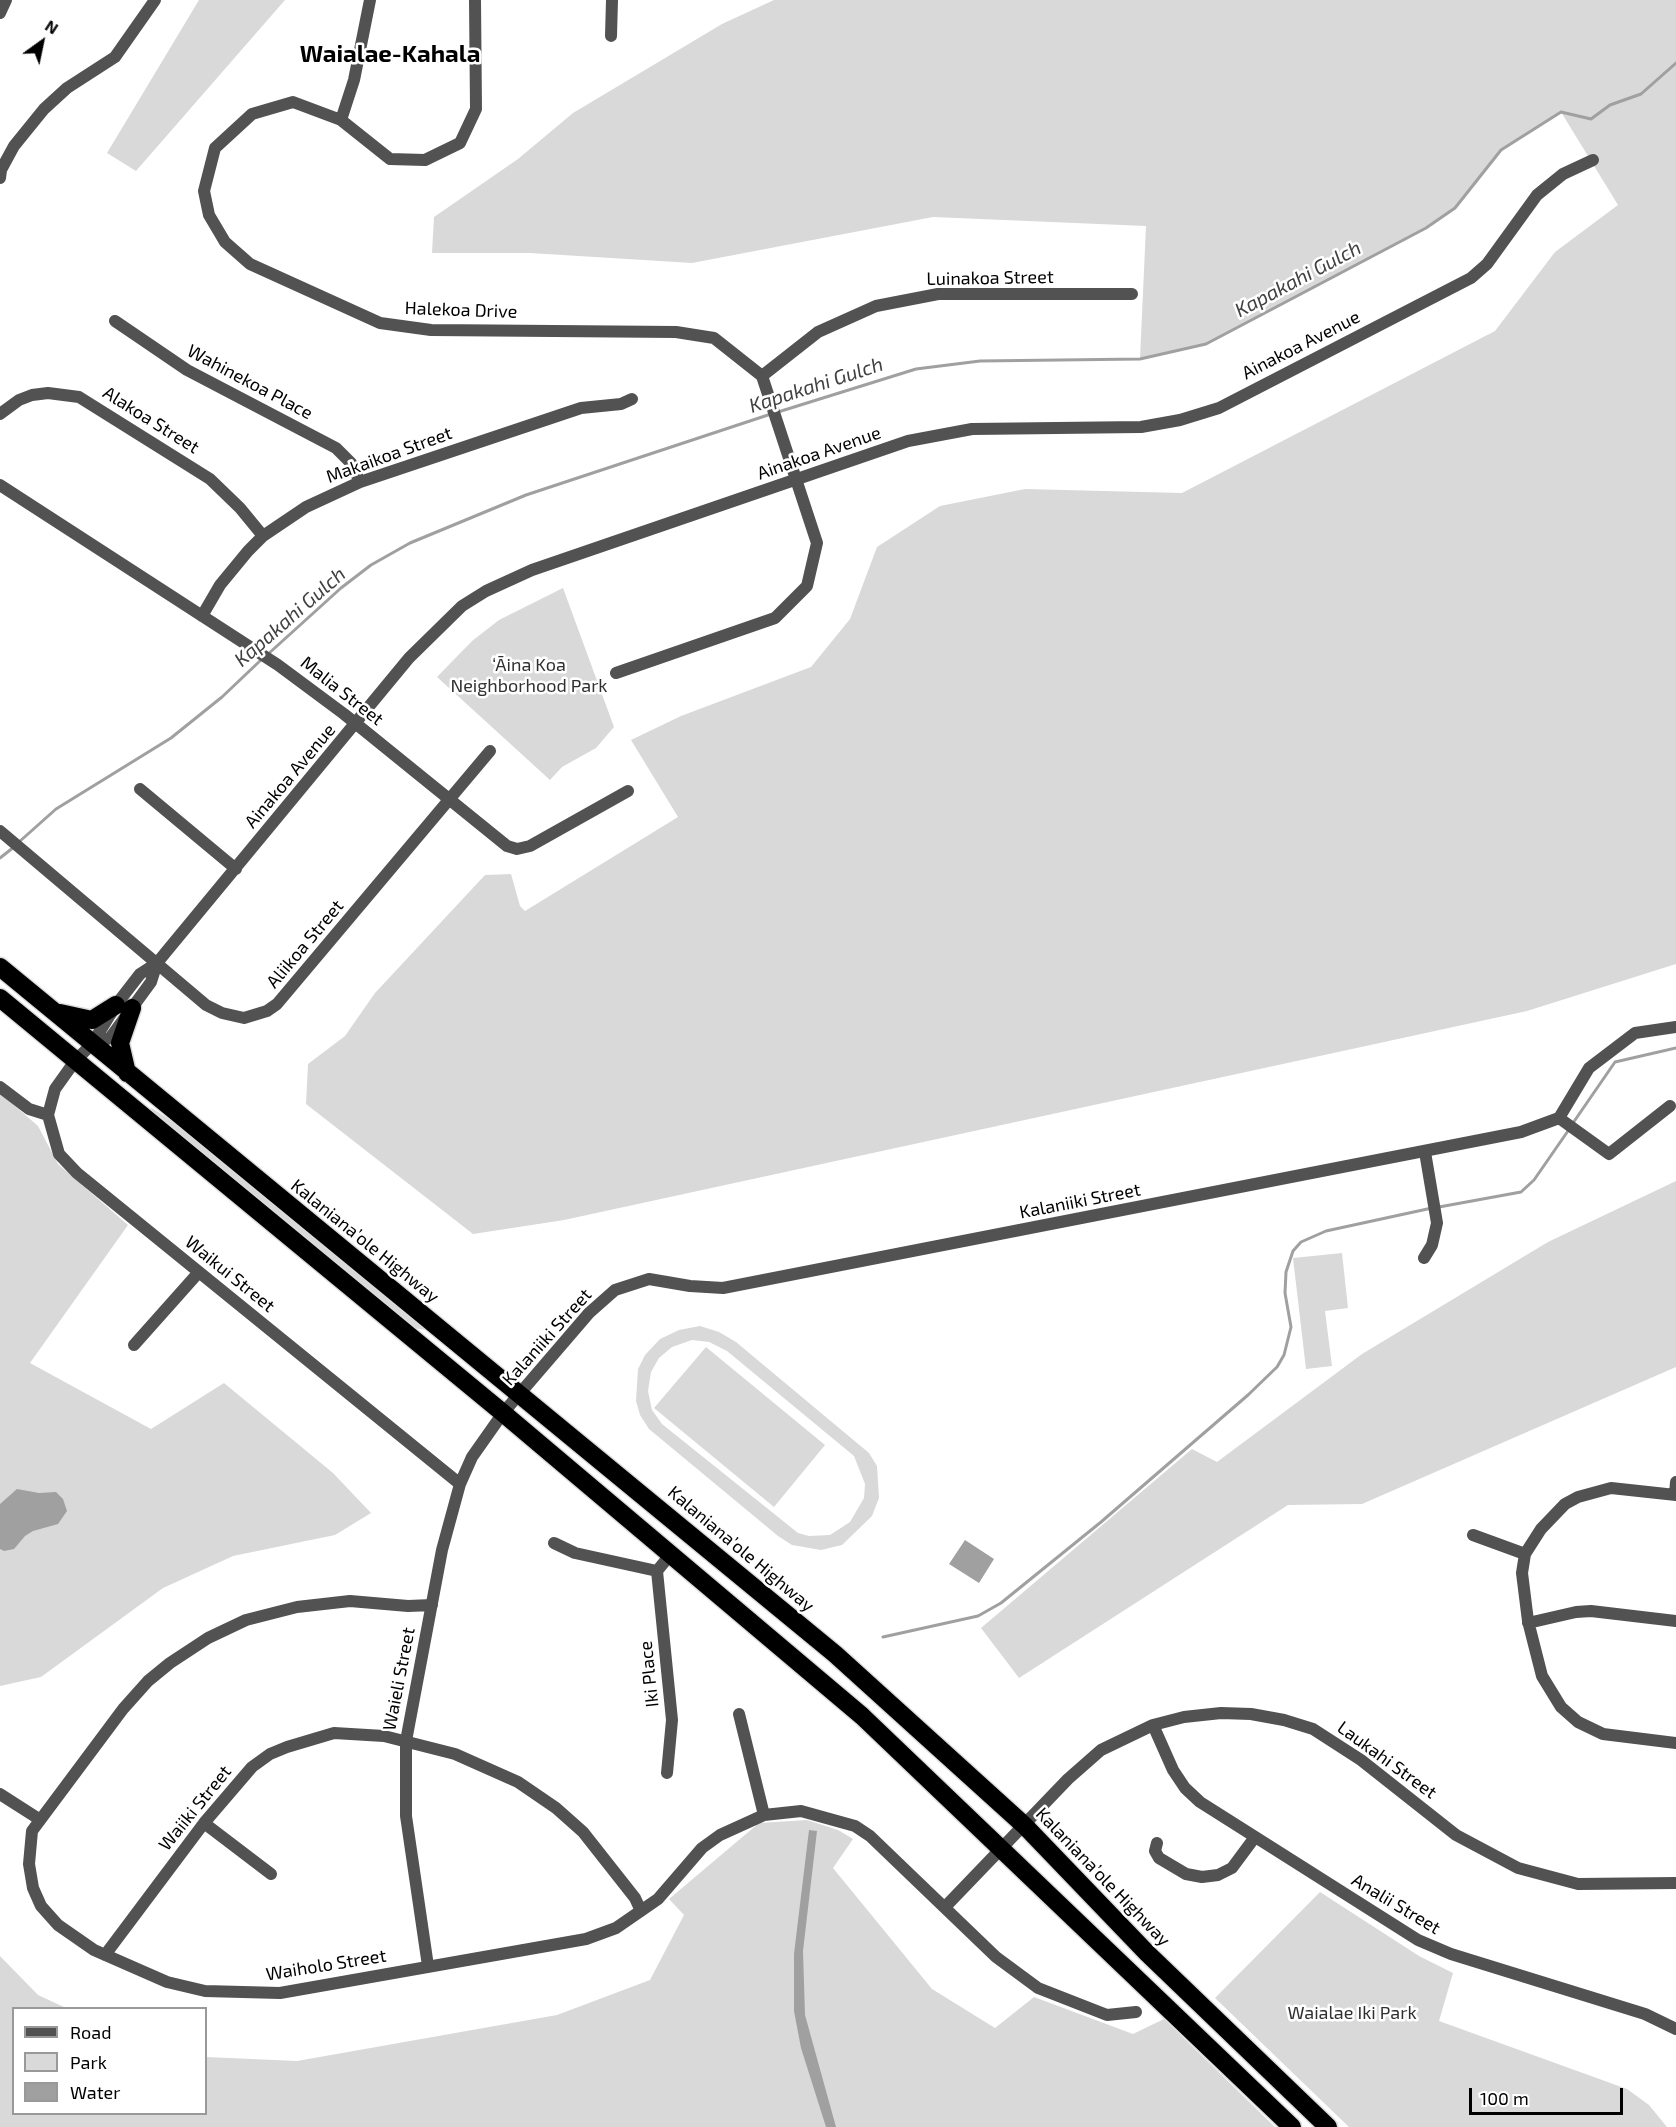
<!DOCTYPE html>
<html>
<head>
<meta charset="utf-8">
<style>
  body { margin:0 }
  #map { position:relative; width:1676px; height:2127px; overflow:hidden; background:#fff; font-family:"Exo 2",sans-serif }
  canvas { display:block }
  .legend { position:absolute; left:12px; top:2007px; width:195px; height:108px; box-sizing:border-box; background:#fff; border:2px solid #999; margin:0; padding:8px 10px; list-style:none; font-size:18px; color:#000 }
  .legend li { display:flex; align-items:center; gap:12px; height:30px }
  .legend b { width:30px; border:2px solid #999 }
  .north { position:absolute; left:12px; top:12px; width:60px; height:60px; -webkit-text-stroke:4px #fff; paint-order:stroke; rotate:33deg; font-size:16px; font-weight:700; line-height:24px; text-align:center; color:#000 }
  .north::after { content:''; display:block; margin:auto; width:21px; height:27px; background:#000; clip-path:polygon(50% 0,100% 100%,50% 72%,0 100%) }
  .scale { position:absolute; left:1469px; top:2088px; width:154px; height:27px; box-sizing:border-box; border:3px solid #000; border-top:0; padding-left:8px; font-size:18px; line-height:21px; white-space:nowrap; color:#000; -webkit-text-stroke:4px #fff; paint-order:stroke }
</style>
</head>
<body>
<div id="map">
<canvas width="1676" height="2127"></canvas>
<ul class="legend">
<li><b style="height:8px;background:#525252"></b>Road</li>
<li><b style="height:16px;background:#d9d9d9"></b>Park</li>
<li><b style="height:16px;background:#a0a0a0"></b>Water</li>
</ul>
<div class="north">N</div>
<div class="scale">100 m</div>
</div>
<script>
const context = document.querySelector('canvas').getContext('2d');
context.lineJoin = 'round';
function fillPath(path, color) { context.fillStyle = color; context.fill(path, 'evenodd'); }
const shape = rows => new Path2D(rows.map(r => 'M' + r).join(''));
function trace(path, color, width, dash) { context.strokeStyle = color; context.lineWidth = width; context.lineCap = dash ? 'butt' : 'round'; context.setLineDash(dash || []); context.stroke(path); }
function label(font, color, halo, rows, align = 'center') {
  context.font = font + ' "Exo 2",sans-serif'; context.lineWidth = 5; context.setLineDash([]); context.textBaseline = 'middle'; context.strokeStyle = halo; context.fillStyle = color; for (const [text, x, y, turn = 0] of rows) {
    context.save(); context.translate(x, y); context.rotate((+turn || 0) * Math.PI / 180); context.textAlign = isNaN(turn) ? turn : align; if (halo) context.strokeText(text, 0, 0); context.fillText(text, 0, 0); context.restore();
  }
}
const green = shape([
  [199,0,285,0,136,171,107,153],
  [774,0,1676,0,1676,964,1527,1011,564,1220,473,1234,306,1104,308,1064,345,1036,375,993,485,875,511,874,520,906,525,911,678,817,631,740,681,716,811,667,850,619,877,547,940,506,1025,489,1182,493,1495,331,1555,252,1618,205,1561,112,1501,150,1455,208,1426,228,1206,344,1140,359,1146,226,933,217,692,263,530,253,432,253,434,217,518,159,573,113,722,24],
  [563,588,614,727,596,748,562,767,550,780,437,677,472,641,499,620],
  [0,1093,38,1126,58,1164,128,1225,30,1363,151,1429,224,1383,333,1473,371,1513,335,1535,233,1556,163,1588,41,1677,0,1686],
  [150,1107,172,1121,426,1330,413,1328,155,1115],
  [1676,1181,1676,1367,1362,1504,1288,1505,1019,1678,981,1628,1192,1449,1217,1462,1362,1354,1548,1242],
  [1342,1253,1348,1308,1325,1311,1332,1366,1306,1369,1293,1258],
  [700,1326,719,1332,736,1342,869,1453,877,1466,879,1498,872,1516,842,1545,821,1550,792,1545,778,1536,649,1429,640,1415,636,1401,638,1369,645,1355,660,1339,679,1330],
  [692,1340,709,1342,727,1351,854,1456,865,1484,864,1498,850,1522,830,1535,809,1536,798,1533,662,1424,652,1410,648,1391,651,1372,659,1358,672,1347],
  [706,1347,825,1445,774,1507,654,1408],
  [807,1820,838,1830,853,1839,833,1868,932,1989,995,2028,1034,1997,1133,2034,1164,2019,1275,2127,0,2127,0,1956,38,1995,66,2008,14,2008,14,2114,206,2114,206,2057,297,2061,557,2015,650,1980,684,1915,669,1899,759,1823],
  [1320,1892,1419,1956,1453,1973,1439,2021,1627,2089,1649,2105,1667,2127,1349,2127,1215,1998]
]);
const water = shape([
  [17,1489,39,1493,56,1492,63,1499,67,1511,58,1524,33,1531,25,1536,14,1549,4,1551,0,1549,0,1504],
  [965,1540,994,1559,979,1583,949,1564],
  [809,1830,817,1831,803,1951,805,2015,836,2127,826,2127,801,2048,794,2011,794,1954]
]);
const stream = shape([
  [778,412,916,369,980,361,1140,359,1206,344,1426,228,1455,208,1501,150,1561,112,1591,119,1610,105,1641,94,1676,63],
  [267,655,341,588,371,565,410,543,526,495,771,414],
  [19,842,56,809,171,738,222,697,262,659],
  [0,858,14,847],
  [1573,1123,1615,1062,1676,1048],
  [1439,1207,1521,1192,1534,1180,1570,1128],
  [883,1637,978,1616,1001,1603,1101,1522,1248,1395,1277,1367,1284,1355,1291,1327,1285,1293,1286,1272,1293,1251,1301,1242,1326,1231,1432,1208]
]);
const minor = shape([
  [475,0,476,109,460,143,425,160,390,159,341,120,293,102,252,114,215,148,204,191,209,215,225,242,250,264,380,323,431,330,676,332,714,338,762,376,817,543,807,586,775,618,616,673],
  [0,13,6,0],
  [611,36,612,0],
  [341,120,354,80,370,0],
  [0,178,1,170,14,146,44,109,67,88,115,57,155,0],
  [115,321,187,370,336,448,351,463,360,482],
  [762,376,818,332,876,306,938,294,1132,294],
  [0,414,19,400,32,395,48,393,79,397,210,479,240,508,263,536],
  [0,485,278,665,344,714,507,846,517,849,530,846,628,791],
  [202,616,220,585,248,551,263,536,306,507,360,482,581,408,621,404,632,399],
  [140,789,236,869],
  [0,831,206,1005,222,1013,244,1018,267,1011,277,1004,490,751],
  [92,1044,110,1038,151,982,157,963],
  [0,1087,29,1109,48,1115],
  [1559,1118,1609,1154,1670,1106],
  [1424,1258,1432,1245,1437,1223,1425,1152],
  [134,1345,199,1272],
  [460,1484,77,1173,59,1154,48,1115,55,1089,75,1061,92,1044,116,1005,140,974,157,963,166,952,409,658,462,606,486,591,532,570,908,441,972,429,1141,427,1180,420,1219,408,1471,278,1487,264,1537,195,1563,174,1593,160],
  [1675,1494,1676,1482],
  [1676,1495,1611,1488,1578,1497,1565,1504,1541,1529,1525,1554,1522,1573,1528,1621,1542,1676,1561,1707,1578,1722,1603,1734,1676,1743],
  [1473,1535,1525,1554],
  [554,1543,575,1553,657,1571],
  [432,1605,408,1606,350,1601,297,1607,246,1620,208,1638,170,1663,148,1681,123,1709,32,1831,29,1864,33,1888,41,1906,58,1925,94,1950,167,1982,205,1991,280,1993,586,1939,616,1928,658,1899,702,1848,720,1835,764,1815,801,1811,855,1826,870,1836,996,1957,1038,1988,1107,2015,1136,2012],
  [1528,1623,1576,1612,1591,1611,1676,1621],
  [739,1714,764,1815],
  [1153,1725,1173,1770,1185,1788,1200,1802,1418,1940,1451,1954,1645,2014,1676,2029],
  [667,1773,672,1720,657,1571,670,1555],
  [0,1794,39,1819],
  [204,1823,271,1874],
  [1157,1843,1155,1851,1159,1858,1186,1874,1202,1877,1218,1875,1232,1868,1255,1837],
  [946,1906,1068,1779,1101,1750,1153,1725,1184,1717,1221,1713,1251,1714,1284,1720,1313,1729,1361,1760,1456,1835,1518,1868,1578,1884,1676,1883],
  [105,1955,204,1823,252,1767,270,1754,287,1747,334,1733,384,1736,455,1754,518,1782,556,1808,583,1832,635,1898,641,1911],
  [428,1966,406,1816,406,1741,442,1550,460,1484,472,1457,503,1413,589,1313,615,1290,649,1279,690,1286,723,1288,1521,1132,1559,1118,1589,1068,1635,1033,1676,1027]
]);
const highway = shape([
  [0,967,835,1654,1025,1826,1147,1953,1328,2127],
  [0,998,503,1413,862,1716,1292,2127],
  [60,1013,92,1020,116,1005],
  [127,1073,120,1043,132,1008]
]);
const streetNames = [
  ["Luinakoa Street",990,278,-1],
  ["Halekoa Drive",461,310,2],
  ["Ainakoa Avenue",1301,345,-27],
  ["Wahinekoa Place",250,382,28],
  ["Alakoa Street",151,420,32],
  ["Ainakoa Avenue",819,453,-19],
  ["Makaikoa Street",389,455,-20],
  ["Malia Street",342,691,38],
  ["Ainakoa Avenue",290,776,-50],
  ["Aliikoa Street",305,944,-50],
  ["Kalaniiki Street",1080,1201,-11],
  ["Kalaniana’ole Highway",365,1241,39],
  ["Waikui Street",230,1274,39],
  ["Kalaniiki Street",547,1337,-48],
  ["Kalaniana’ole Highway",741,1549,40],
  ["Iki Place",649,1674,-96],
  ["Waieli Street",399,1679,-79],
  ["Laukahi Street",1387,1760,36],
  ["Waiiki Street",195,1808,-51],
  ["Kalaniana’ole Highway",1103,1877,46],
  ["Analii Street",1396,1904,31],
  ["Waiholo Street",326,1965,-9]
];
const parkNames = [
  ["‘Āina Koa",529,665],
  ["Neighborhood Park",529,686],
  ["Waialae Iki Park",1352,2013]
];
const waterNames = [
  ["Kapakahi Gulch",1298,279,-28],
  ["Kapakahi Gulch",816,385,-18],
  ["Kapakahi Gulch",290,617,-41]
];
const districtNames = [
  ["Waialae-Kahala",390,54]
];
fillPath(green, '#d9d9d9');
fillPath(water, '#a0a0a0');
trace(stream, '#a0a0a0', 3);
trace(highway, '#dbdbdb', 21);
trace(minor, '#525252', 12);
trace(highway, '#000', 18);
label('18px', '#000', '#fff', streetNames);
label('18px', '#303030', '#fff', parkNames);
label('italic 20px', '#414141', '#fff', waterNames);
label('bold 24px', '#000', '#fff', districtNames);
</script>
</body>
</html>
